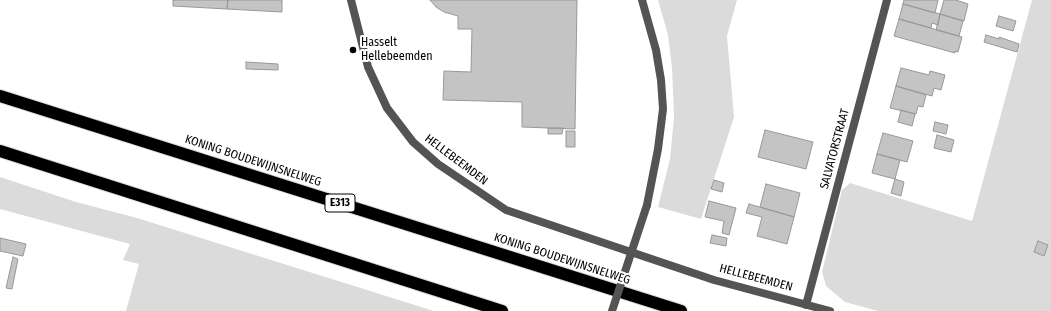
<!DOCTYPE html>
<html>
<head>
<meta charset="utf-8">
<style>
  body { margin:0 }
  canvas { display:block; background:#fff }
</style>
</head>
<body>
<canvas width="1051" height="311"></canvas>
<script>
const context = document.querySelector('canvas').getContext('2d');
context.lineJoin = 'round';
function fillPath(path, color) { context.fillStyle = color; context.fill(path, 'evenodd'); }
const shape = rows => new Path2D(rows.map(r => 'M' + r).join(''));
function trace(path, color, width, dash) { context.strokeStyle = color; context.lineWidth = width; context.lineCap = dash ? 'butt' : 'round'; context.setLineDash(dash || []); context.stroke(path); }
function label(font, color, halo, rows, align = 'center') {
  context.font = font + ' "Fira Sans Condensed",sans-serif'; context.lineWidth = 4; context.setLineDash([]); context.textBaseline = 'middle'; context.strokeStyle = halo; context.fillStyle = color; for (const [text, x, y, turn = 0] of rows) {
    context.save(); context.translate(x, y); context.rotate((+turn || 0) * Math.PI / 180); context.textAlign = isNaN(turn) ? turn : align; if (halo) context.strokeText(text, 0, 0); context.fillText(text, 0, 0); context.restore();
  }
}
const green = shape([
  [658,0,737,0,727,36,734,117,701,219,658,207,670,159,674,117,672,68,668,35],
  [1032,0,1051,0,1051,311,878,311,845,302,826,286,822,272,842,190,850,183,972,221],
  [0,177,76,202,137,218,434,311,126,311,139,264,123,260,130,244,0,209]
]);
const building = shape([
  [173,0,228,0,227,9,173,6,173,0],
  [228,0,282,0,282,12,227,9,228,0],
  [430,0,577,0,575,129,522,127,522,102,443,100,444,71,471,72,472,29,458,29,458,16,444,12,436,7,430,0],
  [904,0,938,0,935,13,903,4,904,0],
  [944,0,956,0,968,4,964,21,940,14,944,0],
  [903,4,940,14,938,25,932,23,931,28,899,19,903,4],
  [940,14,963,21,959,36,936,30,940,14],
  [999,16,1016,21,1013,31,996,26,999,16],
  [899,19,962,37,958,52,955,51,955,53,894,36,899,19],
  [986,35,999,39,999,37,1019,44,1017,52,984,42,986,35],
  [246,62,278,64,278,70,246,69,246,62],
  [901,68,929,75,930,71,945,75,941,90,934,88,932,96,896,86,901,68],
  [896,86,926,95,923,107,918,106,916,114,890,108,896,86],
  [901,110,915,114,912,126,898,122,901,110],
  [935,122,948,125,946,134,933,131,935,122],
  [548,128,563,128,562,134,548,134,548,128],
  [765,130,813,142,806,169,758,157,765,130],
  [566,131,575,131,575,147,566,147,566,131],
  [883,133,913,141,907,162,877,154,883,133],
  [937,135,954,140,951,152,934,148,937,135],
  [877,154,900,160,895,179,872,173,877,154],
  [895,179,904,182,901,196,891,193,895,179],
  [714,180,724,183,722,192,711,189,714,180],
  [766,184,800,193,794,217,760,207,766,184],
  [709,201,736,208,729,235,722,233,724,221,705,217,709,201],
  [749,204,794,217,787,244,757,236,762,217,746,213,749,204],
  [712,235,727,238,726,246,710,243,712,235],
  [0,238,26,244,23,256,0,251,0,238],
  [1038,241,1048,245,1044,256,1034,252,1038,241],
  [13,257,18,259,12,289,6,288,13,257]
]);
const minor = shape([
  [351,0,368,67,387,108,413,142,438,164,506,210,714,280,830,311],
  [642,0,656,50,661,80,663,109,658,149,647,205],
  [806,305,887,0]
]);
const motorway = shape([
  [0,96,681,311],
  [0,151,502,311]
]);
const minorBridge = shape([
  [612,311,647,205]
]);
const markers = [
  [353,50,4,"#000"]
];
const shields = [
  [340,203,30]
];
const shieldNames = [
  ["E313",340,203]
];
const poiNames = [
  ["Hasselt",361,43],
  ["Hellebeemden",361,57]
];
const streetNames = [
  ["SALVATORSTRAAT",835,149,-75],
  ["HELLEBEEMDEN",456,160,37],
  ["KONING BOUDEWIJNSNELWEG",253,161,18],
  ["KONING BOUDEWIJNSNELWEG",562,259,18],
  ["HELLEBEEMDEN",756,278,15]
];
fillPath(green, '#dbdbdb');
fillPath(building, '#c4c4c4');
trace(building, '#989898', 1);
trace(motorway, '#dbdbdb', 14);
trace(minor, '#545454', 8);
trace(motorway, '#000', 12);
trace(minorBridge, '#545454', 8);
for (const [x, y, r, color] of markers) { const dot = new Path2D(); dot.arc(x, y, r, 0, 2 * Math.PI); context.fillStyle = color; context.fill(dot); trace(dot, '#fff', 1.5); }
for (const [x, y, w] of shields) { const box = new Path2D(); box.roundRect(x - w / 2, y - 9, w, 18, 3); context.fillStyle = '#fff'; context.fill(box); trace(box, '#000', 1); }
label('bold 11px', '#000', null, shieldNames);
label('12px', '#000', '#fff', poiNames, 'left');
label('12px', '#000', '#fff', streetNames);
</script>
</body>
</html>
